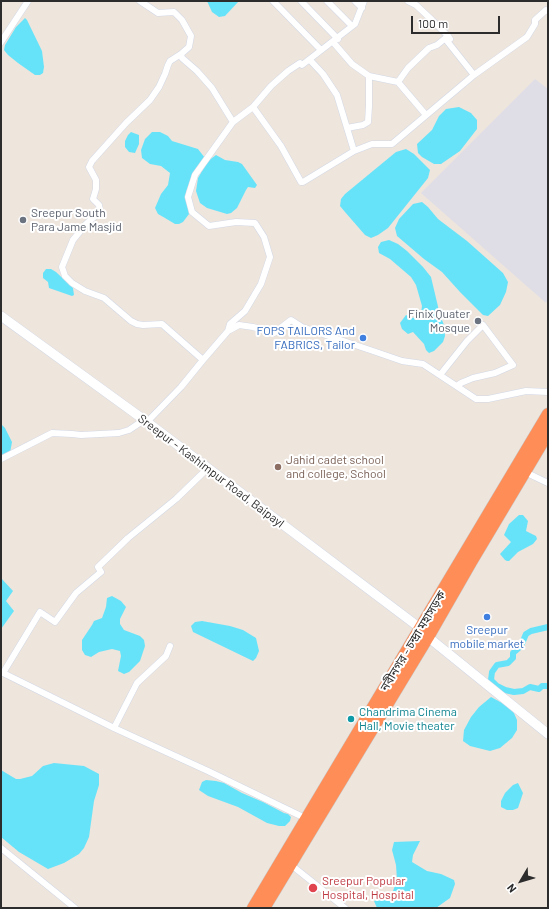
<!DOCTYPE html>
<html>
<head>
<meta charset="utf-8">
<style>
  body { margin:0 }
  #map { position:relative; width:549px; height:909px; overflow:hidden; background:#eee5dd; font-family:Barlow,sans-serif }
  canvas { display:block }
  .frame { position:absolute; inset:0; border:2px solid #2c2c2c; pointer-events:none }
  .north { position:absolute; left:501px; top:861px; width:40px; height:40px; -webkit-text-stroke:3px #fff; paint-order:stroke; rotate:232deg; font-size:11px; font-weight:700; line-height:16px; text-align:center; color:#2c2c2c }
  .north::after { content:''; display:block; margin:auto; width:14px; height:18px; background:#2c2c2c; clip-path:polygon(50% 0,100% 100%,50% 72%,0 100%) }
  .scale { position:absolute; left:411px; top:16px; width:89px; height:18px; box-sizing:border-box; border:2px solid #2c2c2c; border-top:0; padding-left:5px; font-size:12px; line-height:14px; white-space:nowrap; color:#2c2c2c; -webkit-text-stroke:3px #fff; paint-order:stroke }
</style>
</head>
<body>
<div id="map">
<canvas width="549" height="909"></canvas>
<div class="frame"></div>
<div class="north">N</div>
<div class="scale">100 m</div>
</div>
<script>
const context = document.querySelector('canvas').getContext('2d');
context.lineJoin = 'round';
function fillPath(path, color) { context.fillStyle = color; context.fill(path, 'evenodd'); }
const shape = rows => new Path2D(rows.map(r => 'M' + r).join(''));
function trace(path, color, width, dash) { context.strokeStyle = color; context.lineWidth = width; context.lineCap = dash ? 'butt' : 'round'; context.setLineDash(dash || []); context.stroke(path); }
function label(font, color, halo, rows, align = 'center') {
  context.font = font + ' Barlow,"Noto Sans Bengali",sans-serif'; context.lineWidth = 4; context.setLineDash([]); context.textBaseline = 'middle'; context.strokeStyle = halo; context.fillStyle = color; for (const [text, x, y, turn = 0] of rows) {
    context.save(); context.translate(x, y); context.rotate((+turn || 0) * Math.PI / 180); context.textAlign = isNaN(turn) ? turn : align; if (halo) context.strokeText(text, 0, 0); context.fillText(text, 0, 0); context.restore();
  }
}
const industrial = shape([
  [535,79,548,89,548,299,546,303,421,193]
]);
const water = shape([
  [207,1,239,1,225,16,219,17,212,12],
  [25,18,27,20,42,51,44,67,43,73,40,75,35,75,18,63,8,55,4,50,5,45,16,27],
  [459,107,471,113,477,120,477,129,460,151,441,164,434,164,422,157,418,153,417,144,432,130,439,116,446,109],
  [131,132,139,135,139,144,135,153,129,152,125,147,125,141,128,135],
  [152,132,160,132,168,136,172,141,198,149,205,158,192,177,186,192,189,214,183,222,179,224,175,224,165,218,158,214,155,208,161,194,168,185,170,173,161,166,150,164,142,158,141,150,145,139],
  [406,149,414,154,430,170,428,178,388,228,378,235,371,238,365,235,345,212,340,206,341,199,345,194,396,152],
  [216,155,225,160,238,162,242,164,257,185,255,188,248,187,246,190,237,208,231,213,227,214,207,208,200,203,196,191,198,178,208,161],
  [422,202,428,207,438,219,467,241,503,273,508,282,506,292,500,305,488,316,483,315,460,292,442,272,424,259,397,236,395,228,399,219,413,204],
  [389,240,398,244,407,251,423,267,431,277,440,315,444,325,445,336,443,342,434,351,429,353,426,350,424,344,413,332,408,334,402,329,400,323,406,315,413,318,421,313,422,306,416,285,411,277,390,259,379,253,378,247,381,242],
  [46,269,51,269,56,272,73,288,74,295,72,296,49,288,48,282,43,278,43,273],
  [1,424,5,428,12,442,10,453,1,456],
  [519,515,523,515,528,521,526,531,536,536,537,539,533,544,518,552,509,561,507,561,505,560,500,554,511,542,504,535,509,524],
  [1,578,13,591,6,601,14,611,1,629],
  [112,596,121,601,126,607,120,619,120,624,124,630,140,636,144,640,145,646,140,661,129,672,124,674,118,671,121,656,120,651,112,649,99,652,91,657,85,655,82,650,82,640,92,625,94,621,102,618,106,607,107,598],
  [202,621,230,626,243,630,256,638,259,651,256,658,253,661,193,632,191,626,195,622],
  [491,697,504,704,513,711,517,720,517,730,512,738,500,748,490,751,470,746,463,741,464,730,471,717,479,707],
  [54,763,84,766,99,774,99,785,94,801,89,837,84,848,79,854,64,863,48,869,19,852,1,837,1,770,16,779,20,779,32,776,43,766],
  [206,780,216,781,224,783,242,793,263,802,284,813,288,814,291,817,290,821,285,826,279,826,267,823,238,807,208,796,199,790,202,782],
  [518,783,523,793,518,808,513,810,507,810,501,807,501,801,505,793,513,785],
  [420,841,413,855,412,862,427,871,441,874,454,880,455,884,450,898,436,908,377,908,374,901,388,896,393,891,397,880,396,865,392,850,394,842]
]);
const canal = shape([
  [548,627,531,631,526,634,521,646,513,653,513,658,508,663,497,665,492,672,491,680,497,686,505,690,514,692,523,691,530,687,539,689,542,686,548,686]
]);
const street = shape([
  [140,1,158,13,174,12,182,20,191,36,189,47,181,54,182,58,197,71,212,88,233,122],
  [273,1,321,50],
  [301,1,338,39],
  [327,1,352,26],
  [355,1,362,8],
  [408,1,416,5,432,20,448,36,450,39,447,41,474,75],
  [1,42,28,1],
  [333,42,352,64,369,76,398,82,426,115],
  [181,54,170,61,168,65,165,74,159,87,150,100,126,123,92,161,89,167,96,180,96,189,93,199,99,205,100,212,86,224,73,240,62,267,65,276,72,283,85,291,104,298,131,321,137,324,143,325,162,324,203,360],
  [310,60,323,74,337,95,354,151],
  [398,82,408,68,429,48,437,45,448,36],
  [253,107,281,146,301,182,303,182,354,151,372,144,392,144,474,75,527,37,535,24,535,20,546,10,548,11],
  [347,128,363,125,368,122,369,106,369,76],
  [228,331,230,324,245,311,261,284,270,257,264,237,255,223,236,222,209,226,192,212,188,197,195,175,233,122,253,107,271,86,288,71,300,63,302,65,355,24,364,1],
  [440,375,467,341,483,325,513,365,495,373,473,378,461,383,457,386],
  [147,422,181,387,203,360,228,331,239,325,253,327,274,333,291,320,302,327,376,352,402,361,423,364,476,399,488,399,526,391,548,392],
  [1,459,52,433,72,434,81,435,119,433,129,430,144,420],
  [525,472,548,483],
  [1,672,114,728,208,771,307,819],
  [3,673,40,612,55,622,76,593,101,572,98,567,128,538,176,499,208,468],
  [114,728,137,683,166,656,170,646],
  [1,848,75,908],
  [290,864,345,908]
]);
const secondary = shape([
  [1,316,147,422,420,628],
  [428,637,548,734]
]);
const highway = shape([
  [253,908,548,414],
  [264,908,428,637,471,562,548,433]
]);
const markers = [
  [23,220,4,"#6b7280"],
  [478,321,4,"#6b7280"],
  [363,338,4,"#3f7fe0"],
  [278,467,4,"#8d6e63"],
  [487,617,4,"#3f7fe0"],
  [351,719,4,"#0f9aa8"],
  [313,888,5,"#e0444e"]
];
const worshipNames = [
  ["Sreepur South",31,213],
  ["Para Jame Masjid",31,227],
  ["Finix Quater",470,314,"right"],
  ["Mosque",470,328,"right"]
];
const shopNames = [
  ["FOPS TAILORS And",355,331],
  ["FABRICS, Tailor",355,345],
  ["Sreepur",487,630,"center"],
  ["mobile market",487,644,"center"]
];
const educationNames = [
  ["Jahid cadet school",286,460],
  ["and college, School",286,474]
];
const streetNames = [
  ["Sreepur - Kashimpur Road, Baipayl",211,471,37],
  ["নবীনগর - চন্দ্রা মহাসড়ক",413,641,-59]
];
const cultureNames = [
  ["Chandrima Cinema",359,712],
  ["Hall, Movie theater",359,726]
];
const healthNames = [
  ["Sreepur Popular",322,881],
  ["Hospital, Hospital",322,895]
];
fillPath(industrial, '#dfdee6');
fillPath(water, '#67e3f9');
trace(canal, '#67e3f9', 6);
trace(street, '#d2d8e5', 7);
trace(secondary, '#d2d8e5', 10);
trace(highway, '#c8c8c8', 13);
trace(street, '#fff', 6);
trace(secondary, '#fff', 9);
trace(highway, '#ff8d57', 12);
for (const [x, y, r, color] of markers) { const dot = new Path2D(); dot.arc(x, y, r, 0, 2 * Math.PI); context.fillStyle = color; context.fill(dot); trace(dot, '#fff', 1.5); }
label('12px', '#5b616d', '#fff', worshipNames, 'left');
label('12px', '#366cbe', '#fff', shopNames, 'right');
label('12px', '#785e54', '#fff', educationNames, 'left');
label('12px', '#2c2c2c', '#fff', streetNames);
label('12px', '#0d838f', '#fff', cultureNames, 'left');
label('12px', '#be3a42', '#fff', healthNames, 'left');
</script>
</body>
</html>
